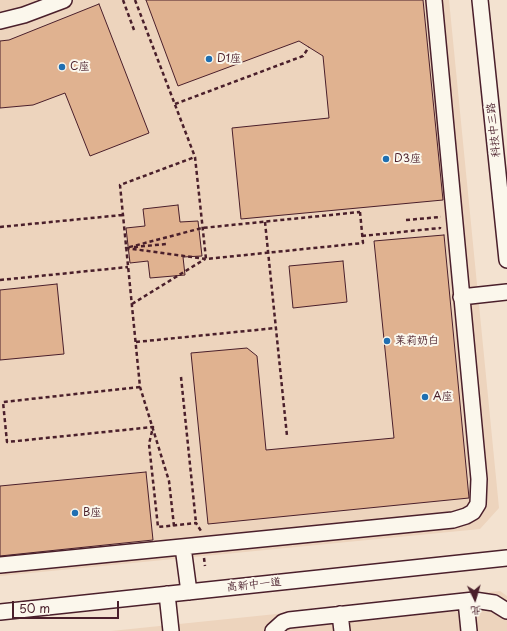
<!DOCTYPE html>
<html>
<head>
<meta charset="utf-8">
<style>
  body { margin:0 }
  #map { position:relative; width:507px; height:631px; overflow:hidden; background:#f3e2d0; font-family:"Playpen Sans","LXGW WenKai TC",sans-serif }
  canvas { display:block }
  .north { position:absolute; left:455px; top:579px; width:40px; height:40px; -webkit-text-stroke:3px #fbf7ec; paint-order:stroke; rotate:175deg; font-size:11px; font-weight:700; line-height:16px; text-align:center; color:#4a1f2b }
  .north::after { content:''; display:block; margin:auto; width:14px; height:18px; background:#4a1f2b; clip-path:polygon(50% 0,100% 100%,50% 72%,0 100%) }
  .scale { position:absolute; left:12px; top:601px; width:107px; height:18px; box-sizing:border-box; border:2px solid #4a1f2b; border-top:0; padding-left:5px; font-size:12px; line-height:14px; white-space:nowrap; color:#4a1f2b; -webkit-text-stroke:3px #fbf7ec; paint-order:stroke }
</style>
</head>
<body>
<div id="map">
<canvas width="507" height="631"></canvas>
<div class="north">北</div>
<div class="scale">50 m</div>
</div>
<script>
const context = document.querySelector('canvas').getContext('2d');
context.lineJoin = 'round';
function fillPath(path, color) { context.fillStyle = color; context.fill(path, 'evenodd'); }
const shape = rows => new Path2D(rows.map(r => 'M' + r).join(''));
function trace(path, color, width, dash) { context.strokeStyle = color; context.lineWidth = width; context.lineCap = dash ? 'butt' : 'round'; context.setLineDash(dash || []); context.stroke(path); }
function label(font, color, halo, rows, align = 'center') {
  context.font = font + ' "Playpen Sans","LXGW WenKai TC",sans-serif'; context.lineWidth = 4; context.setLineDash([]); context.textBaseline = 'middle'; context.strokeStyle = halo; context.fillStyle = color; for (const [text, x, y, turn = 0] of rows) {
    context.save(); context.translate(x, y); context.rotate((+turn || 0) * Math.PI / 180); context.textAlign = isNaN(turn) ? turn : align; if (halo) context.strokeText(text, 0, 0); context.fillText(text, 0, 0); context.restore();
  }
}
const built = shape([
  [0,0,449,0,499,508,480,529,0,576],
  [500,591,507,596,507,631,111,631]
]);
const building = shape([
  [146,0,423,0,443,200,241,219,232,128,329,118,323,56,299,41,178,86,146,0],
  [99,4,149,133,90,156,65,93,33,105,0,108,0,41,9,40,99,4],
  [178,205,180,222,198,221,202,256,183,257,185,275,150,278,148,261,130,263,126,228,145,226,143,209,178,205],
  [444,235,469,498,208,524,191,353,247,348,257,356,266,450,394,438,374,241,444,235],
  [343,261,347,302,293,308,289,266,343,261],
  [57,284,64,354,0,360,0,290,57,284],
  [146,472,153,540,0,556,0,486,146,472]
]);
const path = shape([
  [123,0,134,30],
  [135,0,195,157,206,259],
  [175,104,303,56,309,47],
  [360,212,363,243,206,259,126,248,202,228,360,212],
  [406,220,441,217],
  [265,222,287,436],
  [0,227,122,215],
  [362,236,440,228,440,227],
  [134,247,167,244],
  [0,280,128,267],
  [132,304,205,259],
  [136,342,276,328],
  [181,377,196,523],
  [140,387,3,402,7,442,153,427,149,444,158,527,196,523,201,531],
  [174,526,169,481,140,387,120,185,195,157],
  [204,558,205,566]
]);
const minor = shape([
  [480,0,507,260],
  [0,21,24,15,64,0],
  [461,297,507,292],
  [183,547,189,592],
  [0,565,453,520,466,516,473,512,478,504,479,479,434,0],
  [167,594,171,631],
  [466,601,469,631],
  [0,612,507,558],
  [340,614,342,631],
  [273,631,283,622,289,620,474,600,494,603,507,611]
]);
const markers = [
  [209,59,4,"#1f6fb2"],
  [62,67,4,"#1f6fb2"],
  [386,159,4,"#1f6fb2"],
  [387,341,4,"#1f6fb2"],
  [425,397,4,"#1f6fb2"],
  [75,513,4,"#1f6fb2"]
];
const poiNames = [
  ["D1座",217,59],
  ["C座",70,67],
  ["D3座",394,159],
  ["茉莉奶白",395,341],
  ["A座",433,397],
  ["B座",83,513]
];
const streetNames = [
  ["科技中三路",494,130,-96],
  ["高新中一道",254,585,-6]
];
fillPath(built, '#edd4bd');
fillPath(building, '#e0b290');
trace(building, '#4a1f2b', 1);
trace(minor, '#4a1f2b', 18);
trace(path, '#4a1f2b', 2.5, [4, 3]);
trace(minor, '#fbf7ec', 15);
for (const [x, y, r, color] of markers) { const dot = new Path2D(); dot.arc(x, y, r, 0, 2 * Math.PI); context.fillStyle = color; context.fill(dot); trace(dot, '#fbf7ec', 1.5); }
label('11px', '#4a1f2b', '#fbf7ec', poiNames, 'left');
label('11px', '#4a1f2b', '#fbf7ec', streetNames);
</script>
</body>
</html>
